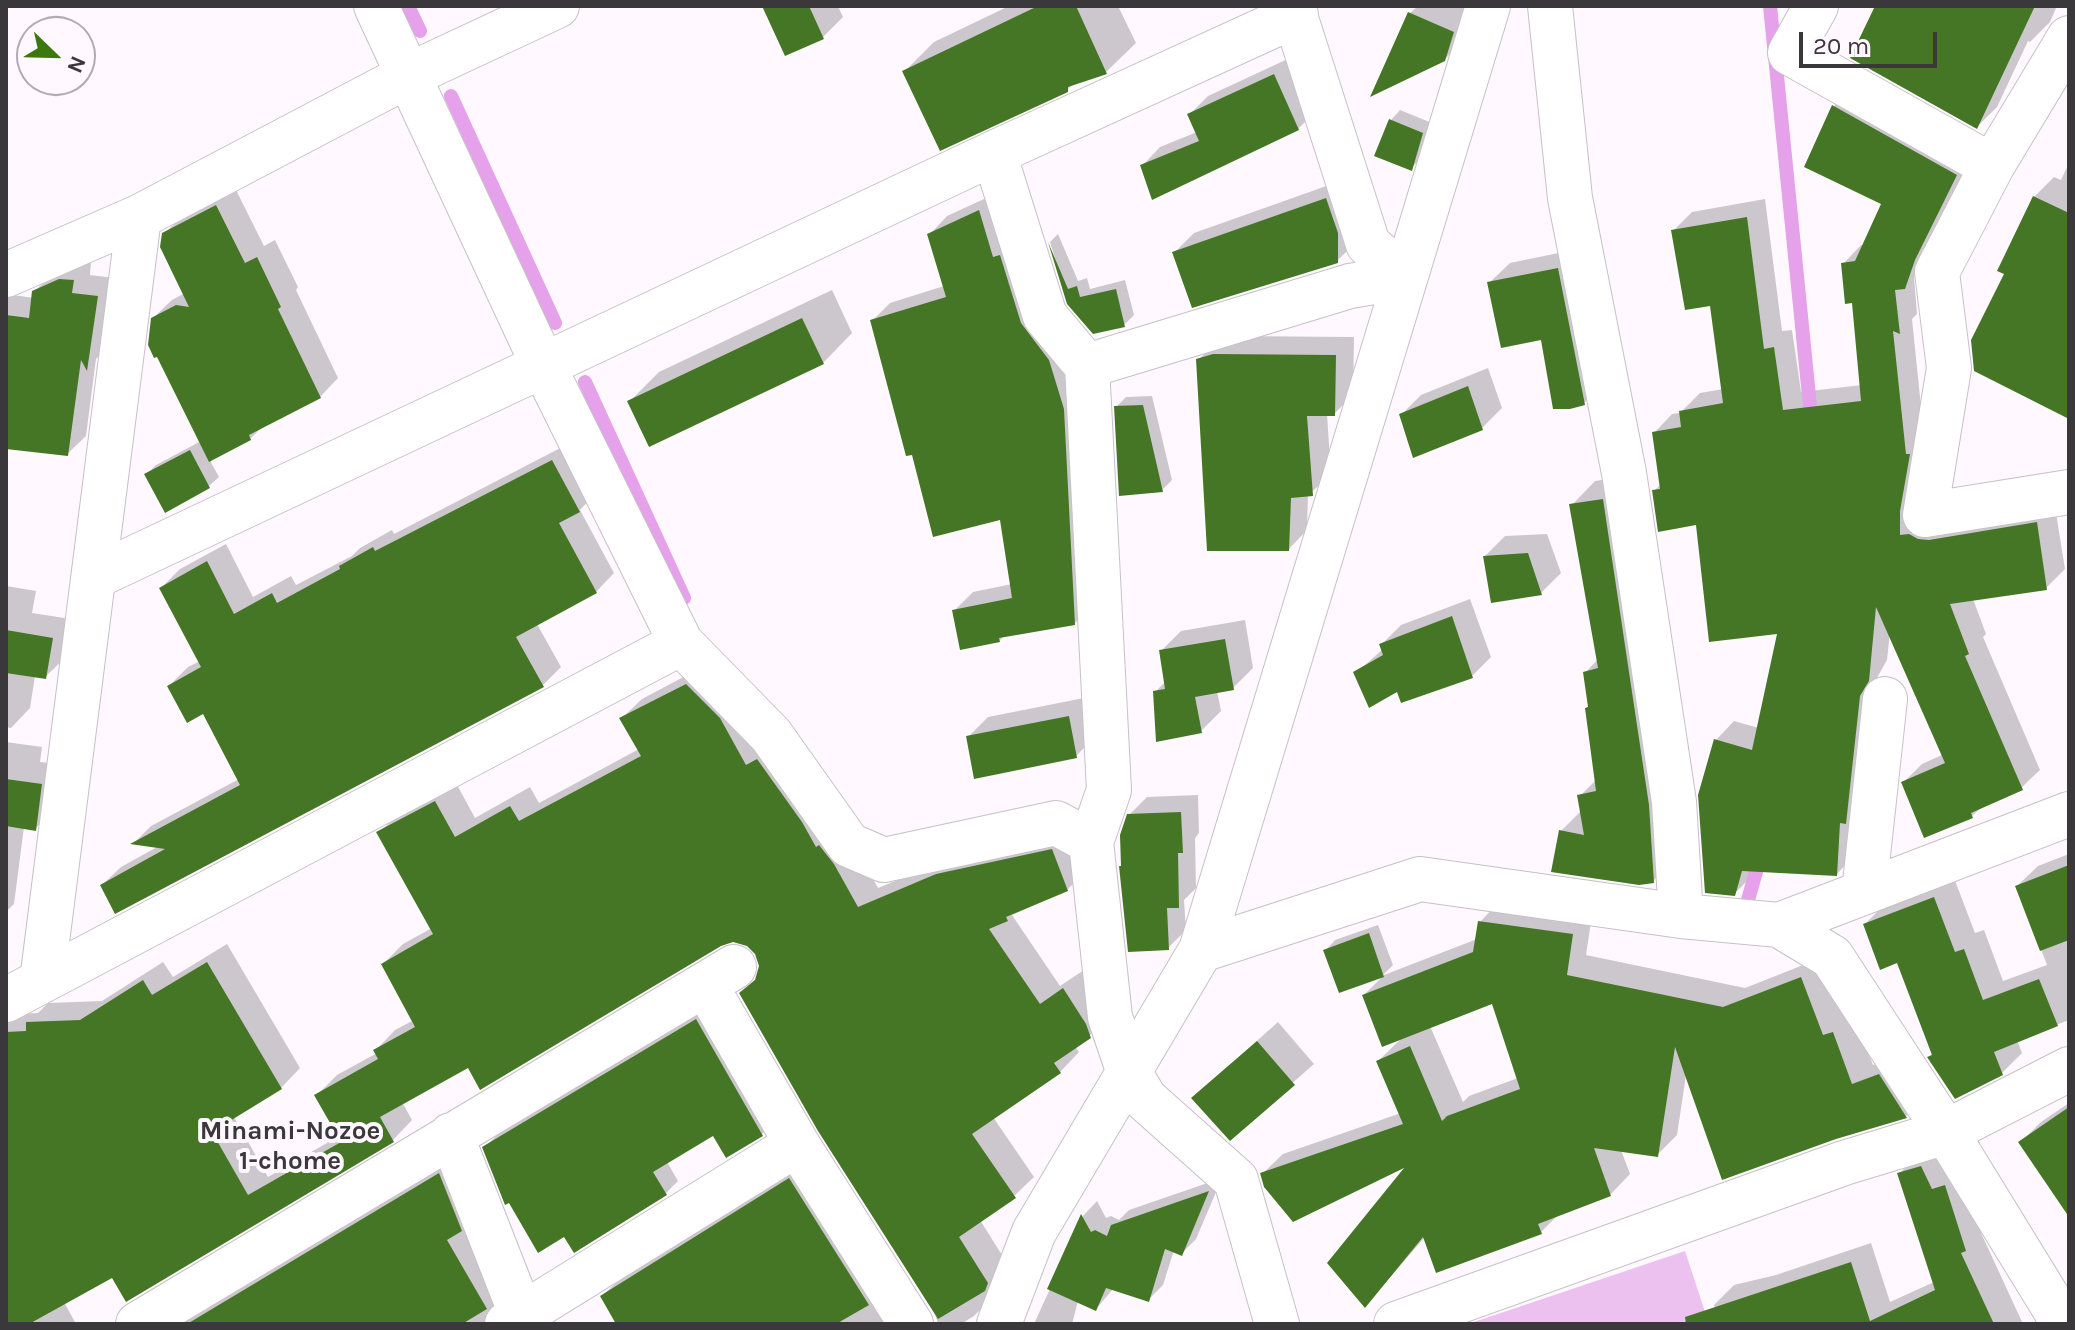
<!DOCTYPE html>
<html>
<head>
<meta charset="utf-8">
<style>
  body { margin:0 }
  #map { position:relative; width:2075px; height:1330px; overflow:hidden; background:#fff9ff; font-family:Karla,sans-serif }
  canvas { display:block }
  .frame { position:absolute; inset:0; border:8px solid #3b383b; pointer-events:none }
  .north { position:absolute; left:16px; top:16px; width:80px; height:80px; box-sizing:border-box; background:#fff9ff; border:2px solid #b1acb1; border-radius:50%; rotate:113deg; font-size:22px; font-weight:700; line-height:32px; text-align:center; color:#3b383b }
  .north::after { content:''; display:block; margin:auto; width:28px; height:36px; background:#3d780f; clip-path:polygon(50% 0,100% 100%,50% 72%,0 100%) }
  .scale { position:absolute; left:1799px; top:32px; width:138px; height:36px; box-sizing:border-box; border:4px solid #3b383b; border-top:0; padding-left:10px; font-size:24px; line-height:28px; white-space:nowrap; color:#3b383b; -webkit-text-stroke:6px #fff9ff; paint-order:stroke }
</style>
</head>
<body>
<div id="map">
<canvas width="2075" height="1330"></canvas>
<div class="frame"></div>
<div class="north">N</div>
<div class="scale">20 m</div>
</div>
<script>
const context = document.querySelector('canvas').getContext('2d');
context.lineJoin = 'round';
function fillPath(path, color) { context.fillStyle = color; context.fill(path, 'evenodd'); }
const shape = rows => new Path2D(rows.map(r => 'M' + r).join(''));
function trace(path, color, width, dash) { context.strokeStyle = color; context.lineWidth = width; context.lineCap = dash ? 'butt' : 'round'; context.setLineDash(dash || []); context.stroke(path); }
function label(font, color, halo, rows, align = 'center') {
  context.font = font + ' Karla,sans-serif'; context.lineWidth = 8; context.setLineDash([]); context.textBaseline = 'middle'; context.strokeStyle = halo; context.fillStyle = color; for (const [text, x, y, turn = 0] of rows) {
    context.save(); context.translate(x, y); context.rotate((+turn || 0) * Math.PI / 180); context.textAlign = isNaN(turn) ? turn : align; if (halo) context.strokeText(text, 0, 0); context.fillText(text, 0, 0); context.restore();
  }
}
const green = shape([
  [1685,1251,1709,1324,1468,1324]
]);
const shadow = shape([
  [764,6,838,6,843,17,823,37],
  [1009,6,1118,6,1136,43,1106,72,1075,82,1067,90,905,71,934,42],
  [1418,6,1459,6,1473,12,1465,39,1444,60,1410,13],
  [1877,6,2057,6,2050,22,2030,42,2028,41,1997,107,1977,127],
  [1292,57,1317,110,1298,129,1142,166,1160,147,1197,132,1189,115,1208,96],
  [1852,88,1974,156,1922,269,1914,277,1917,314,1912,319,1924,436,1918,491,2056,513,2065,569,2046,588,1973,599,1986,634,1983,637,2040,770,2021,788,1983,806,1972,816,1904,782,1922,764,1944,754,1890,632,1887,660,1878,676,1864,804,1855,855,1837,874,1754,869,1753,875,1734,894,1716,740,1734,721,1759,728,1780,632,1698,523,1654,491,1661,484,1654,433,1672,414,1680,413,1700,393,1723,389,1712,304,1673,231,1692,212,1765,199,1782,331,1792,330,1801,392,1862,385,1854,301,1843,264,1861,245,1865,245,1884,203,1834,106],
  [1400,110,1432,123,1421,159,1411,168,1391,120],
  [2069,163,2069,356,2007,273,2034,197,2054,177,2061,180],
  [1346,179,1357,241,1337,261,1174,253,1194,233],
  [235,188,264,246,275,240,298,287,296,290,338,378,320,397,263,426,250,439,209,459,219,477,209,486,146,475,156,465,201,441,153,318,172,300,185,293,164,234,183,215],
  [997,193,1067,341,1093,605,1074,624,1005,635,999,641,954,611,973,592,1012,584,1002,518,914,452,872,321,890,303,944,286,929,235,947,216],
  [1058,234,1078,281,1087,278,1090,289,1125,280,1134,315,1124,325,1069,303,1050,242],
  [1578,249,1604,383,1584,403,1543,338,1489,283,1510,263],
  [80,261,91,262,90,275,115,278,105,350,96,359,86,436,67,454,6,446,6,294,34,298,34,292,53,273],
  [832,290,852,333,823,363,629,402,659,372],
  [1234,336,1354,337,1353,395,1334,414,1327,414,1331,475,1308,495,1307,530,1289,549,1198,360,1218,341],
  [1488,368,1502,408,1482,428,1415,456,1401,415,1421,395],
  [1152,396,1172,480,1162,490,1116,407,1126,397],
  [570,443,597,492,580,510,614,573,596,592,537,624,561,667,542,686,102,885,121,867,159,846,134,843,151,826,239,779,204,712,169,686,188,667,200,661,161,588,180,569,226,544,253,597,291,576,296,585,352,556,360,548,392,530,394,534],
  [1626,476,1677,857,1653,881,1561,831,1582,810,1580,796,1597,779,1585,673,1598,659,1572,505,1595,481],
  [1547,534,1561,573,1541,593,1485,556,1505,536],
  [6,586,36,591,32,613,71,619,65,658,45,677,35,676,30,708,11,728,6,727],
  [1470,599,1491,657,1472,676,1398,689,1356,673,1383,649,1382,644,1401,625],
  [1245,620,1253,668,1233,688,1217,691,1221,711,1201,731,1155,692,1166,681,1161,651,1181,631],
  [706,665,854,844,878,888,958,855,1072,831,1087,870,1067,890,1012,915,1060,986,1084,970,1109,1016,1089,1036,1075,1046,1079,1052,1060,1072,993,1117,1034,1177,1014,1196,980,1220,1007,1263,995,1295,974,1316,961,1324,938,1324,934,1310,741,994,758,977,761,967,757,952,746,943,733,940,469,1065,402,1102,412,1120,393,1140,113,1275,64,1302,76,1324,6,1324,6,1020,12,1014,38,1013,48,1003,102,1001,163,962,173,977,227,944,300,1068,281,1088,234,1117,268,1177,339,1136,317,1095,337,1075,377,1053,376,1050,395,1030,414,1020,383,964,403,944,432,928,379,833,399,813,456,783,475,818,530,787,539,803,639,749,622,718,642,699],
  [1089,697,1096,736,1076,756,968,737,988,717],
  [6,742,42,747,40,762,61,764,55,808,35,829,24,827,14,904,6,912],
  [1198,795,1199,833,1195,838,1196,888,1184,900,1186,930,1168,948,1129,815,1147,797],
  [2069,854,2069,1020,2017,1040,2022,1053,2002,1073,1929,1057,1934,1052,1898,961,1865,924,1885,904,1954,878,1975,933,1984,930,2003,981,2047,965,2017,886,2038,866],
  [1500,901,1592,915,1586,955,1745,988,1821,958,1844,1016,1853,1013,1873,1065,1899,1055,1926,1096,1906,1116,1835,1138,1686,1075,1677,1135,1657,1155,1621,1150,1630,1174,1610,1195,1559,1214,1541,1232,1425,1237,1365,1306,1411,1163,1262,1174,1283,1154,1401,1113,1378,1061,1403,1037,1364,995,1384,975,1477,939,1480,922],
  [1493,1002,1518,1078,1469,1096,1463,1102,1430,1026],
  [1378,925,1393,965,1383,975,1326,950,1335,940],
  [709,1008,775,1121,762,1134,727,1156,714,1134,667,1162,678,1181,665,1194,565,1234,485,1147,498,1134],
  [1278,1022,1314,1064,1230,1138,1193,1098],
  [2069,1103,2069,1214,2021,1142,2041,1122],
  [1941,1147,1985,1229,1981,1233,2023,1324,1720,1324,1714,1305,1734,1285,1776,1275,1871,1243,1890,1302,1934,1282,1900,1173,1920,1153],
  [459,1155,515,1324,176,1324],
  [810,1160,917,1324,618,1324,602,1296,622,1277],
  [1222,1178,1196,1239,1181,1254,1174,1250,1163,1285,1148,1300,1113,1289,1096,1309,1078,1301,1072,1324,1034,1324,1083,1216,1097,1201,1106,1218,1111,1216,1119,1220,1129,1210]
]);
const stream = shape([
  [408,6,420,31],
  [1770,6,1812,426],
  [451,96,555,323],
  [585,382,684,598],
  [1748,900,1761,854]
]);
const building = shape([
  [762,6,809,6,824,39,785,56],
  [1038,6,1076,6,1107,74,1068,87,1068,92,940,151,902,71],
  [1875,6,2035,6,1977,129,1850,58],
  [1408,12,1454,32,1445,61,1370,97],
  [1274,74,1299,130,1152,200,1140,165,1199,141,1187,114],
  [1832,105,1957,175,1915,260,1905,289,1895,290,1900,334,1893,331,1906,454,1910,454,1900,511,1900,535,1909,534,1918,539,1929,540,2037,522,2047,590,1950,604,1969,654,1965,656,2023,790,1971,813,1973,818,1924,838,1901,782,1945,763,1876,607,1869,681,1860,696,1846,824,1840,823,1837,876,1742,871,1735,896,1705,893,1698,795,1714,739,1752,750,1777,634,1709,642,1696,525,1658,532,1652,490,1660,489,1652,432,1681,427,1679,411,1723,403,1710,306,1685,310,1671,230,1747,217,1764,349,1774,347,1783,410,1861,401,1852,303,1845,304,1841,263,1855,261,1881,204,1804,167],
  [1389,119,1423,133,1412,171,1374,156],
  [2033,196,2069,213,2069,419,1974,371,1971,340,2004,274,1997,271],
  [1326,198,1338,233,1338,263,1192,308,1172,252],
  [216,205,245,263,257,257,281,307,278,309,321,398,249,435,251,440,209,462,157,357,154,358,148,345,151,318,176,305,189,307,160,247,162,233],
  [979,210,993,257,1000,255,1021,323,1049,360,1064,409,1075,625,999,638,1000,642,960,650,952,610,1012,598,1000,520,933,537,912,455,906,456,870,320,946,297,927,234],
  [1048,242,1068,289,1077,286,1080,297,1116,289,1125,327,1093,334,1067,304],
  [1558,268,1585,405,1570,409,1553,409,1541,340,1501,348,1487,282],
  [59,279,74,280,72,293,98,296,87,371,81,360,68,456,6,449,6,315,29,318,32,291],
  [802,318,824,364,649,447,627,401],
  [1213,354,1336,355,1335,416,1307,416,1313,496,1291,498,1289,551,1207,551,1196,359],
  [1468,386,1483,430,1413,458,1399,414],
  [1143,405,1163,492,1119,496,1114,406],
  [190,450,210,488,165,513,144,474],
  [552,460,580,512,559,523,597,593,516,637,544,687,115,914,100,885,165,849,130,844,240,785,203,714,187,723,167,686,201,667,159,588,207,561,234,614,272,593,277,603,340,569,339,566,373,547,375,551],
  [1603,499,1649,805,1654,883,1639,885,1551,872,1559,830,1584,835,1577,795,1596,791,1585,708,1588,707,1583,672,1598,668,1569,504],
  [1528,553,1542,595,1491,603,1483,556],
  [1452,616,1473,678,1401,703,1397,692,1369,708,1353,672,1383,655,1379,644],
  [6,630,53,638,46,679,6,673],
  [1225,639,1234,690,1195,697,1202,733,1156,742,1153,691,1165,689,1159,650],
  [686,684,720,718,746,765,757,759,802,822,816,847,819,845,834,864,858,907,936,874,1052,849,1068,891,1006,917,1008,921,989,929,1040,1004,1063,988,1086,1024,1091,1038,1054,1063,1061,1073,972,1134,1016,1198,959,1237,988,1283,985,1291,938,1319,818,1131,739,993,755,980,759,966,755,954,747,946,733,942,721,946,480,1090,468,1068,380,1117,394,1142,126,1302,112,1278,29,1324,6,1324,6,1032,26,1031,26,1022,80,1020,143,980,152,995,207,962,282,1089,212,1132,248,1195,341,1142,314,1095,378,1059,373,1050,415,1027,381,964,433,934,376,832,435,801,455,837,510,806,519,821,641,756,619,718],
  [1069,716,1077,758,974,779,966,736],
  [6,779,42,784,36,831,6,826],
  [1181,812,1183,853,1178,853,1179,908,1167,908,1169,950,1128,952,1119,866,1121,866,1120,835,1127,814],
  [2069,865,2069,940,2040,951,2015,886],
  [1934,897,1955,952,1964,949,1983,1000,2039,979,2058,1026,1994,1052,2003,1075,1955,1099,1927,1057,1932,1055,1897,963,1880,970,1863,924],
  [1478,921,1573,934,1567,975,1723,1007,1801,977,1823,1035,1833,1032,1852,1084,1879,1074,1907,1118,1836,1139,1722,1180,1675,1047,1658,1157,1594,1148,1611,1196,1538,1224,1542,1234,1436,1273,1423,1237,1365,1308,1327,1263,1404,1168,1293,1222,1264,1187,1260,1173,1403,1124,1376,1061,1410,1046,1442,1121,1447,1116,1520,1089,1492,1004,1382,1047,1362,995,1473,952],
  [1369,933,1384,977,1339,993,1323,950],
  [696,1019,763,1136,726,1158,713,1136,653,1172,667,1195,574,1253,564,1237,538,1253,509,1203,505,1205,482,1147],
  [1257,1041,1295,1085,1230,1141,1191,1098],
  [2069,1107,2069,1217,2018,1142],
  [1921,1166,1932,1189,1945,1185,1966,1251,1961,1253,1994,1324,1686,1324,1685,1317,1851,1262,1870,1321,1935,1290,1897,1173],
  [439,1173,462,1231,447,1240,487,1309,462,1324,187,1324],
  [789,1178,869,1305,836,1324,616,1324,600,1296],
  [1209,1191,1182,1256,1165,1249,1149,1302,1106,1288,1096,1311,1047,1289,1081,1214,1091,1232,1095,1230,1107,1236,1111,1225]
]);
const minor = shape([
  [376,6,544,367,681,643,771,735,849,845,884,860,1056,823,1091,842,1110,1017,1128,1070,1145,1099,1236,1180,1277,1324],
  [1550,6,1570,198,1624,473,1674,802,1681,916],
  [1816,6,1790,53,1992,166],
  [2069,38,1992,166,1937,272,1949,368,1925,515,2069,492],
  [994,153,1045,316,1087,366,1109,790,1091,842],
  [6,275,139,217,407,76,557,6],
  [1087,366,1350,286,1404,277,1368,244,1292,6],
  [96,576,994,153,1296,15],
  [1864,892,1885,699],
  [1779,925,2069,814],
  [1201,950,1420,879,1681,916,1779,925,1832,957,1946,1132,2064,1324],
  [42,981,139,217],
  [706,986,797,1144,911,1324],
  [6,1000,681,643],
  [451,1135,525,1324],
  [138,1324,734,967],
  [507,1324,797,1144],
  [999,1324,1034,1232,1201,950,1488,6],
  [1396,1324,1844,1163,1946,1132,2069,1069]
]);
const neighbourhoodNames = [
  ["Minami-Nozoe",290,1132],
  ["1-chome",290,1162]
];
fillPath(green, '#ecc1ef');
fillPath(shadow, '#0003');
trace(stream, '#e5a1ea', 14);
fillPath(building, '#447625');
trace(minor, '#c6c1c6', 46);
trace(minor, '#fff', 44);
label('bold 26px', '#3b383b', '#fff9ff', neighbourhoodNames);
</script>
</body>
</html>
